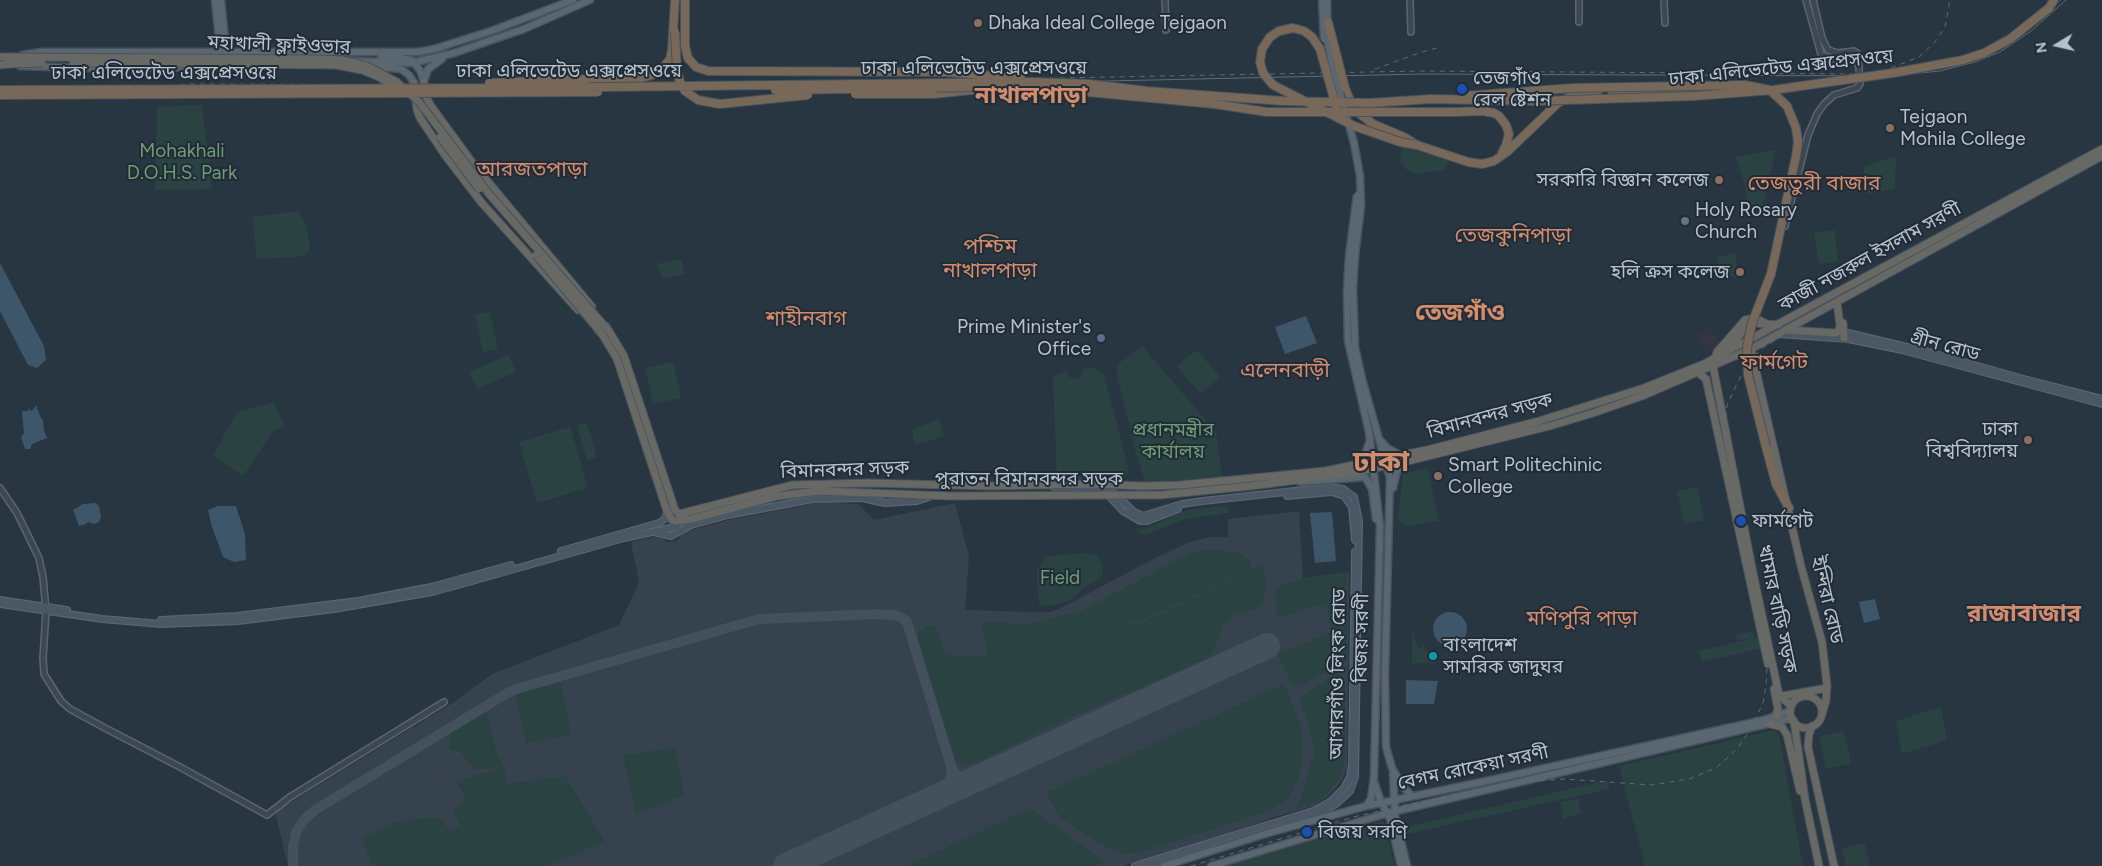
<!DOCTYPE html>
<html>
<head>
<meta charset="utf-8">
<style>
  body { margin:0 }
  #map { position:relative; width:2102px; height:866px; overflow:hidden; background:#283642; font-family:Figtree,sans-serif }
  canvas { display:block }
  .north { position:absolute; left:2032px; top:20px; width:50px; height:50px; -webkit-text-stroke:4px #202c37; paint-order:stroke; rotate:261deg; font-size:14px; font-weight:700; line-height:20px; text-align:center; color:#b9c2cb }
  .north::after { content:''; display:block; margin:auto; width:18px; height:22px; background:#b9c2cb; clip-path:polygon(50% 0,100% 100%,50% 72%,0 100%) }
</style>
</head>
<body>
<div id="map">
<canvas width="2102" height="866"></canvas>
<div class="north">N</div>
</div>
<script>
const context = document.querySelector('canvas').getContext('2d');
context.lineJoin = 'round';
function fillPath(path, color) { context.fillStyle = color; context.fill(path, 'evenodd'); }
const shape = rows => new Path2D(rows.map(r => 'M' + r).join(''));
function trace(path, color, width, dash) { context.strokeStyle = color; context.lineWidth = width; context.lineCap = dash ? 'butt' : 'round'; context.setLineDash(dash || []); context.stroke(path); }
function label(font, color, halo, rows, align = 'center') {
  context.font = font + ' Figtree,"Noto Sans Bengali",sans-serif'; context.lineWidth = 4; context.setLineDash([]); context.textBaseline = 'middle'; context.strokeStyle = halo; context.fillStyle = color; for (const [text, x, y, turn = 0] of rows) {
    context.save(); context.translate(x, y); context.rotate((+turn || 0) * Math.PI / 180); context.textAlign = isNaN(turn) ? turn : align; if (halo) context.strokeText(text, 0, 0); context.fillText(text, 0, 0); context.restore();
  }
}
const medical = shape([
  [1707,327,1720,342,1710,354,1696,337]
]);
const airport = shape([
  [823,502,858,504,874,520,955,503,969,556,965,610,1032,612,1050,612,1059,609,1157,557,1190,542,1210,537,1228,537,1228,519,1299,511,1303,581,1349,573,1347,770,1338,786,1326,798,1313,806,1278,816,1209,841,1122,866,288,866,275,812,454,702,492,674,619,625,639,583,631,542,660,535,667,542,676,541,684,532,729,520]
]);
const green = shape([
  [202,105,212,189,155,190,157,107],
  [1402,144,1448,159,1445,170,1418,174,1407,170,1400,161],
  [1776,150,1762,209,1750,211,1744,182,1736,157],
  [1896,156,1895,188,1868,194,1863,167],
  [299,211,306,225,309,240,309,252,298,257,257,259,252,217],
  [1835,230,1838,261,1819,264,1814,233],
  [1736,253,1737,278,1721,274,1717,257],
  [681,259,685,274,663,279,657,264],
  [490,312,498,349,483,352,475,315],
  [1142,346,1216,432,1222,478,1145,482,1135,450,1117,374,1118,364],
  [1197,350,1220,377,1201,394,1176,366],
  [509,355,516,372,477,389,469,372],
  [673,362,681,398,653,404,645,368],
  [1092,367,1104,375,1129,472,1121,483,1057,481,1053,376,1067,371,1069,377,1074,379,1078,378,1082,374,1082,369],
  [273,402,285,426,273,431,243,476,213,456,236,413],
  [939,419,944,436,915,445,912,430],
  [587,423,597,457,587,460,577,425],
  [570,427,588,488,537,503,519,442],
  [1428,468,1439,521,1407,526,1398,521,1403,474],
  [1698,487,1704,520,1684,524,1677,491],
  [1228,505,1229,513,1185,519,1146,535,1139,533,1137,528,1141,530,1187,510],
  [1214,550,1239,553,1250,560,1251,569,1139,622,1096,626,1142,623,1261,565,1265,577,1266,590,1263,602,1255,609,1233,616,1224,625,1214,651,1208,658,1067,719,969,766,956,761,918,639,919,631,928,626,937,628,946,655,988,656,981,626,989,621,1025,625,1075,612,1077,613,1195,551],
  [1088,553,1097,555,1102,564,1103,574,1101,578,1085,587,1072,599,1060,604,1045,606,1039,604,1037,571,1046,556],
  [1347,572,1347,661,1296,688,1289,679,1278,654,1331,632,1327,603,1277,618,1275,588,1304,578],
  [1412,629,1418,648,1420,649,1422,646,1436,658,1435,663,1412,663],
  [1753,631,1754,637,1759,636,1762,648,1702,662,1699,651,1750,639,1737,640,1736,635],
  [1339,671,1345,678,1345,759,1340,779,1321,800,1297,809,1315,750,1307,718,1299,698],
  [561,683,571,734,526,744,515,692],
  [1284,684,1302,729,1303,744,1302,760,1299,777,1289,797,1284,802,1267,812,1137,853,1122,854,1097,842,1063,820,1057,813,1046,793],
  [1941,707,1947,740,1902,754,1896,721],
  [486,709,496,752,504,767,507,784,565,776,605,841,549,866,373,866,361,838,399,821,439,817,450,831,460,825,452,811,467,801,456,781,501,768,476,769,459,751,450,750,449,733],
  [1774,730,1779,735,1803,866,1645,866,1619,766],
  [1844,731,1851,763,1826,769,1819,737],
  [675,748,684,794,636,815,623,755],
  [1608,780,1609,789,1407,834,1406,827],
  [1578,799,1581,813,1563,819,1560,802],
  [1030,808,1096,855,1104,863,1097,866,907,866],
  [1384,821,1395,866,1214,866,1294,843],
  [1865,843,1870,866,1846,866,1842,848]
]);
const water = shape([
  [0,263,44,346,46,360,37,368,28,365,0,311],
  [1306,316,1317,343,1285,354,1275,327],
  [36,405,41,418,43,420,44,431,47,438,32,444,30,449,25,449,21,437,24,433,22,411,28,411,28,409,32,411],
  [96,503,99,507,101,517,99,522,94,524,88,522,86,524,79,526,73,510,83,504],
  [218,506,236,506,245,534,246,560,234,562,223,557,212,527,208,510],
  [1332,512,1336,561,1315,563,1310,513],
  [1875,599,1880,619,1864,623,1859,602],
  '1433 629a17 17 0 1 1 34 0a17 17 0 1 1-34 0Z',
  [1406,680,1438,681,1434,704,1406,704]
]);
const taxiway = shape([
  [943,794,950,782,952,769],
  [293,866,293,848,296,832,304,820,315,810,504,695,516,689,759,619,877,614,895,615,904,619,907,622,952,769,960,778,972,781]
]);
const runway = shape([
  [786,866,1267,646]
]);
const tertiary = shape([
  [1165,0,1166,30],
  [1410,0,1411,32],
  [1664,0,1665,23],
  [1806,0,1821,54,1830,59,1853,58,1859,66],
  [1579,22,1579,0],
  [1785,226,1808,135,1817,114,1824,104,1834,95,1857,88,1860,84,1858,54,1854,51,1838,53,1828,50,1822,38,1813,0],
  [0,488,17,513,39,558,43,577,46,611,43,658,44,674,61,701,70,709,105,728,180,767,267,815,290,797,444,702]
]);
const secondary = shape([
  [1844,332,1932,353,2020,378,2102,399],
  [1778,334,1848,339,1902,350,2102,404],
  [1049,485,1059,489,1111,490,1134,512,1143,516,1182,504,1203,501,1331,487,1343,489,1354,497,1359,521,1355,777,1350,791,1336,804,1312,817,1279,827],
  [1108,495,1123,511,1140,521,1147,521,1178,509],
  [1287,496,1332,492,1344,496,1352,507,1355,540],
  [655,532,671,536,691,525,728,515,813,499,862,498,885,503,917,501,932,496],
  [561,551,659,523,665,519,667,511],
  [0,600,67,610],
  [0,604,102,619,161,624,238,621,334,609,432,592,458,585,624,538,675,527,680,523,681,517],
  [161,620,237,616,358,601,431,587,511,565],
  [1135,866,1313,811,1330,802,1344,788,1350,777,1352,765,1355,552],
  [1150,866,1210,848]
]);
const primary = shape([
  [215,0,221,57],
  [221,0,225,40,230,55],
  [22,55,41,52,418,52,434,49,491,31,573,0],
  [381,56,403,58,413,61,421,72,424,83],
  [349,61,412,63,454,53,524,29,590,0],
  [20,66,90,68,227,67],
  [367,66,401,69,409,75,414,83],
  [424,81,428,69,442,59],
  [1349,256,1347,291,1348,341,1369,432,1380,526,1374,777,1371,799,1366,806],
  [1355,256,1353,288,1355,347,1362,379,1390,478,1385,674,1386,747,1392,768,1404,788,1412,796],
  [1381,441,1387,448,1400,455],
  [1356,464,1365,455,1369,443],
  [1300,482,1365,477,1372,489,1376,519],
  [1393,488,1397,471,1404,462],
  [1393,774,1395,816,1407,866],
  [1375,784,1381,802,1390,819,1401,866],
  [1164,866,1268,833,1366,806,1482,782,1764,720,1790,711],
  [1211,866,1388,813,1792,718]
]);
const trunk = shape([
  [0,57,9,57],
  [0,65,9,64],
  [414,83,417,110,420,118,445,155,481,202,578,310],
  [424,83,427,99,431,106,474,165,592,307],
  [1765,323,1755,318,1745,320,1717,352,1713,366,1752,568,1779,695,1791,706],
  [1843,323,1844,338],
  [606,326,624,356,675,510,679,514,792,485,868,483,991,486,1096,484,1141,486,1180,485,1325,471,1427,450,1539,421,1644,388,1704,364,2102,149],
  [598,330,602,334,617,359,667,511,672,520,676,521,691,519,778,496,818,491,950,496,1118,495,1161,495,1251,486,1351,473,1404,462,1550,426,1593,413,1642,396,1751,349,2102,156],
  [1787,330,1836,333,1839,331,1840,325,1837,302],
  [1729,348,1743,331,1754,323,1778,325],
  [1751,349,1801,566,1822,642,1827,685,1826,701,1822,714],
  [1699,373,1706,379,1768,664],
  [1774,689,1778,709,1776,716],
  [1782,696,1827,688],
  '1790 712a16 16 0 1 1 32 0a16 16 0 1 1-32 0Z',
  [1794,721,1805,799,1819,866],
  [1770,724,1782,727,1787,735,1800,791],
  [1812,726,1809,735,1808,747,1834,866]
]);
const motorway = shape([
  [685,0,685,46,688,58],
  [2049,8,2054,0],
  [587,79,641,78,652,75,662,69,670,59,672,50,675,0],
  [1345,88,1351,103,1359,113,1373,124,1404,137,1417,145,1468,162,1482,164,1494,161,1507,152,1558,103,1576,93,1598,91],
  [1612,91,1715,92],
  [933,94,982,89],
  [1456,112,1483,111,1494,113,1499,116,1506,125,1509,134,1506,145,1502,153],
  [1766,447,1776,484,1789,508]
]);
const tram = shape([
  [0,91,118,93,191,88,354,89,414,87,579,88,1107,81,1421,74,1888,76,1940,71,1975,62,2000,52,2031,31,2066,0]
]);
const rail = shape([
  [1734,65,1781,66],
  [1891,68,1919,57,1935,42,1945,27,1950,0],
  [1375,69,1422,52,1441,47],
  [0,87,118,89,191,84,580,85,802,81,907,81,1421,71,1854,74,1911,71,1948,66,1974,59,1998,49,2030,28,2061,0],
  [1191,866,1353,817,1507,783,1564,779,1652,785,1689,779,1716,768,1737,749,1749,732,1763,703,1766,686,1767,666,1763,637,1733,498,1723,442,1727,405,1744,369,1761,349,1796,327,2071,176,2102,157]
]);
const primaryBridge = shape([
  [1322,0,1324,39],
  [1327,0,1328,45,1332,64,1354,143,1360,176,1361,206,1355,256],
  [1349,256,1357,195]
]);
const trunkBridge = shape([
  [9,57,317,59,342,60,367,66,397,82,419,102,489,194,609,331],
  [73,63,336,65,362,70,379,77,399,90],
  [9,64,42,63],
  [440,137,479,189],
  [536,255,602,334]
]);
const motorwayBridge = shape([
  [1328,22,1345,88],
  [675,32,677,71,680,82,685,91,698,100,720,104,808,95],
  [688,58,696,67,708,71,945,72,1021,78],
  [489,83,587,79],
  [0,90,520,88,1034,82,1089,84,1147,91,1283,101,1370,103,1431,99,1535,101,1694,96,1773,90,1893,73,1963,60,1984,53,2010,39,2049,8],
  [775,90,986,87,1077,91,1214,104,1267,112,1456,112],
  [855,94,933,94],
  [0,95,598,92],
  [1463,96,1573,88,1745,85,1770,90,1787,106,1796,128,1798,142,1796,156,1771,274,1752,323,1747,348,1748,375,1766,447],
  [1336,106,1320,49,1312,37,1304,31,1293,28,1279,31,1270,37,1262,49,1260,62,1263,73,1273,85,1354,126,1400,142,1417,145]
]);
const markers = [
  [978,23,5,"#8d6e63"],
  [1462,89,6,"#1a4fb4"],
  [1890,128,5,"#8d6e63"],
  [1719,180,5,"#8d6e63"],
  [1685,221,5,"#6b7280"],
  [1740,272,5,"#8d6e63"],
  [1101,338,5,"#5c6f8a"],
  [2028,440,5,"#8d6e63"],
  [1438,476,5,"#8d6e63"],
  [1741,521,6,"#1a4fb4"],
  [1433,656,5,"#0f9aa8"],
  [1307,832,6,"#1a4fb4"]
];
const poiNames = [
  ["Dhaka Ideal College Tejgaon",988,23],
  ["তেজগাঁও",1473,78],
  ["রেল ষ্টেশন",1473,100],
  ["Tejgaon",1900,117],
  ["Mohila College",1900,139],
  ["সরকারি বিজ্ঞান কলেজ",1709,180,"right"],
  ["Holy Rosary",1695,210],
  ["Church",1695,232],
  ["হলি ক্রস কলেজ",1730,272,"right"],
  ["Prime Minister's",1091,327,"right"],
  ["Office",1091,349,"right"],
  ["ঢাকা",2018,429,"right"],
  ["বিশ্ববিদ্যালয়",2018,451,"right"],
  ["Smart Politechinic",1448,465],
  ["College",1448,487],
  ["ফার্মগেট",1752,521],
  ["বাংলাদেশ",1443,645],
  ["সামরিক জাদুঘর",1443,667],
  ["বিজয় সরণি",1318,832]
];
const streetNames = [
  ["মহাখালী ফ্লাইওভার",279,45,2],
  ["ঢাকা এলিভেটেড এক্সপ্রেসওয়ে",974,68],
  ["ঢাকা এলিভেটেড এক্সপ্রেসওয়ে",1781,68,-6],
  ["ঢাকা এলিভেটেড এক্সপ্রেসওয়ে",569,71],
  ["ঢাকা এলিভেটেড এক্সপ্রেসওয়ে",164,73],
  ["কাজী নজরুল ইসলাম সরণী",1870,257,-29],
  ["গ্রীন রোড",1945,346,15],
  ["বিমানবন্দর সড়ক",1490,416,-15],
  ["বিমানবন্দর সড়ক",845,470,-2],
  ["পুরাতন বিমানবন্দর সড়ক",1029,479],
  ["ইন্দিরা রোড",1827,600,77],
  ["খামার বাড়ি সড়ক",1777,609,78],
  ["বিজয় সরণী",1362,638,-89],
  ["আগারগাঁও লিংক রোড",1338,674,-89],
  ["বেগম রোকেয়া সরণী",1473,768,-12]
];
const parkNames = [
  ["Mohakhali",182,151],
  ["D.O.H.S. Park",182,173],
  ["প্রধানমন্ত্রীর",1173,430],
  ["কার্যালয়",1173,452],
  ["Field",1060,578]
];
const quarterNames = [
  ["আরজতপাড়া",532,170],
  ["তেজতুরী বাজার",1814,184],
  ["তেজকুনিপাড়া",1513,236],
  ["পশ্চিম",990,247],
  ["নাখালপাড়া",990,271],
  ["শাহীনবাগ",806,319],
  ["ফার্মগেট",1774,363],
  ["এলেনবাড়ী",1285,371],
  ["মণিপুরি পাড়া",1582,619]
];
const districtNames = [
  ["নাখালপাড়া",1031,96],
  ["তেজগাঁও",1460,313],
  ["রাজাবাজার",2024,614]
];
const townNames = [
  ["ঢাকা",1381,463]
];
fillPath(medical, '#343443');
fillPath(airport, '#36434e');
fillPath(green, '#2a4342');
fillPath(water, '#3e566a');
trace(taxiway, '#43515d', 10);
trace(runway, '#43515d', 26);
trace(tertiary, '#5a656f', 8);
trace(secondary, '#5a656f', 8);
trace(primary, '#49535e', 9);
trace(trunk, '#46525c', 9);
trace(motorway, '#46525c', 10);
trace(tertiary, '#3c4751', 5);
trace(secondary, '#4a5764', 5.5);
trace(primary, '#5a6771', 6);
trace(trunk, '#686865', 7);
trace(motorway, '#776859', 8);
trace(tram, '#5e6c78', 1);
trace(rail, '#5e6c78', 1, [5, 5]);
trace(primaryBridge, '#49535e', 9, []);
trace(trunkBridge, '#46525c', 9, []);
trace(motorwayBridge, '#46525c', 10, []);
trace(primaryBridge, '#5a6771', 6);
trace(trunkBridge, '#686865', 7);
trace(motorwayBridge, '#776859', 8);
for (const [x, y, r, color] of markers) { const dot = new Path2D(); dot.arc(x, y, r, 0, 2 * Math.PI); context.fillStyle = color; context.fill(dot); trace(dot, '#202c37', 2); }
label('19px', '#b9c2cb', '#202c37', poiNames, 'left');
label('19px', '#b9c2cb', '#202c37', streetNames);
label('19px', '#719b75', '#202c37', parkNames);
label('21px', '#d38c6c', '#202c37', quarterNames);
label('bold 24px', '#d38c6c', '#202c37', districtNames);
label('bold 29px', '#d38c6c', '#202c37', townNames);
</script>
</body>
</html>
